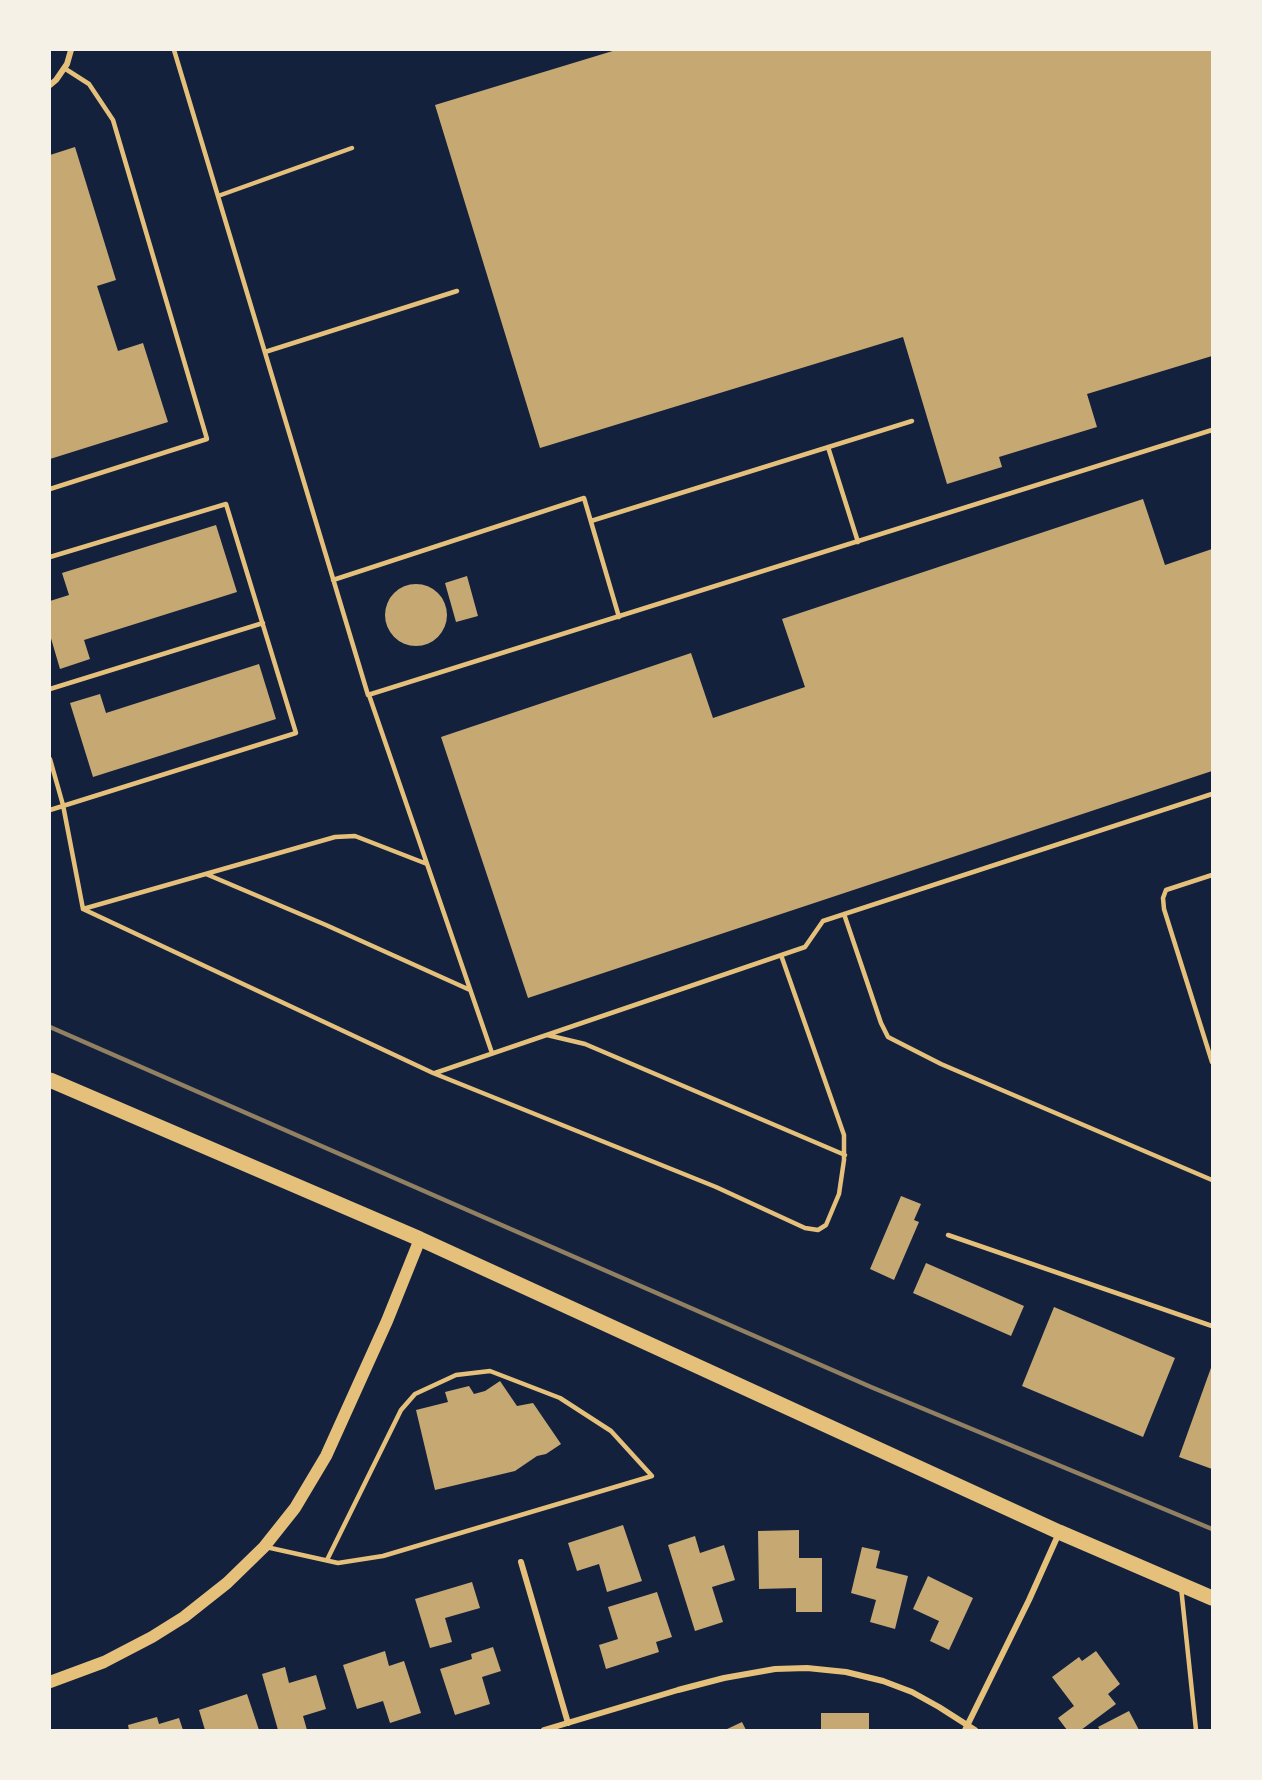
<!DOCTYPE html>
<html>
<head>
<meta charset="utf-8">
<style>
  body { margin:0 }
  #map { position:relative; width:1262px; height:1780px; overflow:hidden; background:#14213d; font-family:Spectral,serif }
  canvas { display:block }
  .frame { position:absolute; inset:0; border:51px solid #f6f1e7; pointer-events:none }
</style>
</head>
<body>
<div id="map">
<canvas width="1262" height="1780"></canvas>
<div class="frame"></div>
</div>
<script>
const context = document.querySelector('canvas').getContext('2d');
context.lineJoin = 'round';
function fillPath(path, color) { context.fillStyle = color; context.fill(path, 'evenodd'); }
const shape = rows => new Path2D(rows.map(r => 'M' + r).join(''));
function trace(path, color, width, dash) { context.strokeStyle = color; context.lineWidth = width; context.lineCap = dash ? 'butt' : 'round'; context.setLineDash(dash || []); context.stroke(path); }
const building = shape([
  [616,50,1212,50,1212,356,1087,394,1097,427,999,457,1002,467,947,484,903,337,540,448,435,105],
  [75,147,116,280,97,286,118,351,143,343,168,422,50,459,50,155],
  [1143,499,1165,565,1212,549,1212,771,528,998,441,737,691,653,713,718,805,687,782,619],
  [216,525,237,592,84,640,90,659,60,669,50,635,50,601,69,595,62,573],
  [467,576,478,616,456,622,445,583],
  '385 615a31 31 0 1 1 62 0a31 31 0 1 1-62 0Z',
  [259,664,276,719,93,777,70,703,100,694,106,713],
  [901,1196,921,1204,914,1220,919,1222,894,1280,870,1269],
  [926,1263,1024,1306,1011,1336,913,1293],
  [1054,1307,1175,1358,1143,1437,1022,1386],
  [1212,1365,1212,1469,1179,1457],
  [500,1381,517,1406,533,1403,561,1444,546,1454,537,1456,515,1471,435,1490,416,1410,448,1402,445,1392,469,1386,474,1394,485,1391],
  [623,1525,642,1581,607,1592,599,1564,577,1571,568,1543],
  [799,1530,799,1558,822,1558,822,1612,796,1612,796,1588,759,1589,758,1531],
  [695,1536,700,1553,724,1545,735,1580,712,1587,723,1622,695,1631,668,1545],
  [862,1547,880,1551,876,1568,908,1576,895,1629,870,1622,876,1600,851,1593],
  [928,1576,973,1598,949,1650,930,1641,939,1621,913,1609],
  [472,1582,480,1608,445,1618,452,1642,430,1648,415,1599],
  [657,1592,672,1637,656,1642,659,1652,606,1669,599,1645,618,1639,608,1607],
  [493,1647,501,1671,482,1677,490,1704,455,1715,440,1669,472,1659,471,1654],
  [385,1651,389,1666,404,1661,421,1713,390,1723,383,1701,357,1709,343,1665],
  [1096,1651,1120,1684,1108,1694,1116,1704,1081,1730,1067,1730,1058,1718,1074,1706,1052,1677,1079,1657,1082,1661],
  [285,1667,289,1683,316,1675,326,1709,303,1716,307,1730,278,1730,262,1674],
  [247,1694,259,1730,205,1730,199,1710],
  [1129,1711,1139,1730,1100,1730,1098,1727],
  [821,1713,869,1713,869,1730,821,1730],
  [157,1717,159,1724,179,1718,183,1730,129,1730,128,1725],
  [742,1722,746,1730,725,1730]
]);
const service = shape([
  [174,50,368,695,1212,430],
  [218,196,352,148],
  [265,352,457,291],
  [828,447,858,542],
  [50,489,207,439,113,120,89,84,64,68],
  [591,521,912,421],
  [50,557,226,504,296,733,50,810],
  [333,580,584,498,619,617],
  [50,689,263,623],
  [369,695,492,1053],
  [50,759,63,805,83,909],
  [206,874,326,925,470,990],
  [1212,875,1166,890,1163,898,1164,909,1212,1062],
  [83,909,433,1073,716,1187,805,1228,818,1230,826,1225,839,1194,844,1160,844,1135,781,955],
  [83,909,335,837,355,836,427,864],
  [844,914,881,1023,888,1037,941,1064,1212,1180],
  [547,1035,585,1044,845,1155],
  [435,1073,805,947,823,921,1212,794],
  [948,1235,1212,1326],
  [266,1547,338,1563,383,1556,652,1476,611,1431,560,1398,490,1371,456,1375,415,1394,401,1410,327,1560],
  [1181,1587,1196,1730]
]);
const minor = shape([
  [50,85,56,80,67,64,71,50],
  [521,1562,568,1723],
  [544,1730,678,1690,724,1678,775,1669,807,1668,846,1672,883,1681,912,1692,939,1707,975,1730],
  [965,1730,1029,1600,1059,1533]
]);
const secondary = shape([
  [50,1682,104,1662,152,1637,184,1617,227,1583,264,1547,295,1508,326,1456,387,1321,420,1239]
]);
const primary = shape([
  [50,1080,420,1239,1059,1532,1212,1598]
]);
const rail = shape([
  [50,1027,871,1387,1212,1529]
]);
fillPath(building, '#c6a872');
trace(service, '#e5c07b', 4.5);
trace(minor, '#e5c07b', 6);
trace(secondary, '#e5c07b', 12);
trace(primary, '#e5c07b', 15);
trace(rail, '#918062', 4.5);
</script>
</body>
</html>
